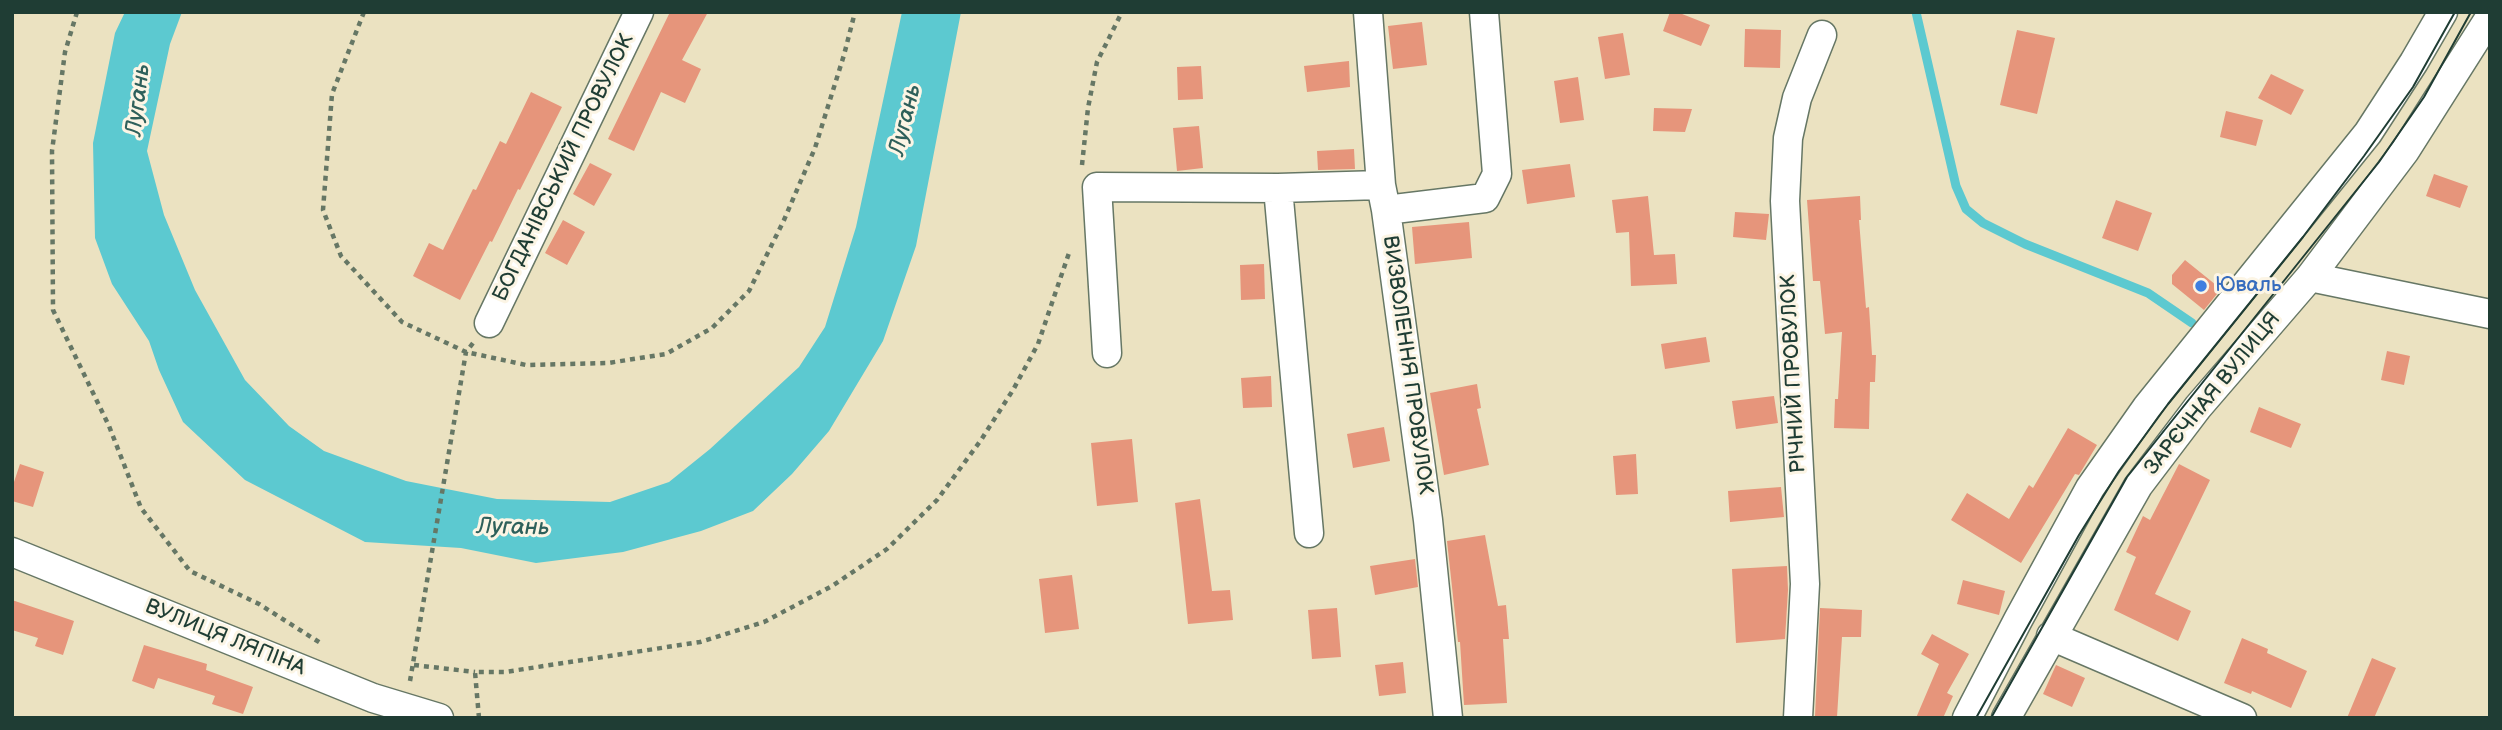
<!DOCTYPE html>
<html>
<head>
<meta charset="utf-8">
<style>
  body { margin:0 }
  #map { position:relative; width:2502px; height:730px; overflow:hidden; background:#ebe2c1; font-family:"Balsamiq Sans",sans-serif }
  canvas { display:block }
  .frame { position:absolute; inset:0; border:14px solid #1f3d34; pointer-events:none }
</style>
</head>
<body>
<div id="map">
<canvas width="2502" height="730"></canvas>
<div class="frame"></div>
</div>
<script>
const context = document.querySelector('canvas').getContext('2d');
context.lineJoin = 'round';
function fillPath(path, color) { context.fillStyle = color; context.fill(path, 'evenodd'); }
const shape = rows => new Path2D(rows.map(r => 'M' + r).join(''));
function trace(path, color, width, dash) { context.strokeStyle = color; context.lineWidth = width; context.lineCap = dash ? 'butt' : 'round'; context.setLineDash(dash || []); context.stroke(path); }
function label(font, color, halo, rows, align = 'center') {
  context.font = font + ' "Balsamiq Sans",sans-serif'; context.lineWidth = 6; context.setLineDash([]); context.textBaseline = 'middle'; context.strokeStyle = halo; context.fillStyle = color; for (const [text, x, y, turn = 0] of rows) {
    context.save(); context.translate(x, y); context.rotate((+turn || 0) * Math.PI / 180); context.textAlign = isNaN(turn) ? turn : align; if (halo) context.strokeText(text, 0, 0); context.fillText(text, 0, 0); context.restore();
  }
}
const water = shape([
  [125,12,182,12,170,44,147,151,164,215,195,290,245,380,289,426,324,451,406,481,497,499,610,502,669,482,710,449,799,367,825,327,856,227,902,12,961,12,916,246,883,341,829,431,792,474,753,511,701,531,623,552,536,563,461,548,365,542,245,480,183,422,159,370,149,341,112,284,95,238,93,143,115,33]
]);
const stream = shape([
  [1916,12,1956,186,1966,209,1983,223,2025,244,2148,293,2192,323]
]);
const building = shape([
  [670,12,708,12,682,60,701,69,685,103,661,92,634,151,608,139],
  [1670,12,1677,12,1710,25,1701,46,1663,31],
  [1422,22,1427,65,1393,69,1388,26],
  [1745,29,1781,30,1780,68,1744,67],
  [2017,30,2055,38,2037,114,2000,105],
  [1623,33,1630,75,1605,79,1598,37],
  [1349,61,1350,87,1307,92,1304,66],
  [1201,66,1203,99,1178,100,1177,67],
  [2271,74,2304,90,2291,115,2258,98],
  [1578,77,1584,120,1560,123,1554,81],
  [531,92,562,107,520,190,518,189,492,242,490,241,460,300,413,276,429,243,443,250,473,189,476,190,500,141,506,144],
  [1654,108,1692,109,1685,132,1653,131],
  [2226,111,2263,120,2256,146,2220,137],
  [1199,126,1203,168,1177,171,1173,128],
  [1354,149,1355,169,1318,170,1317,151],
  [590,163,612,174,594,206,573,194],
  [1570,164,1575,197,1527,204,1522,170],
  [2434,174,2468,186,2460,208,2426,196],
  [1648,196,1654,255,1675,254,1677,284,1631,286,1629,232,1616,233,1612,200],
  [1860,196,1861,220,1859,220,1866,308,1869,307,1872,355,1876,355,1875,382,1870,382,1869,429,1834,428,1835,399,1838,399,1842,332,1825,334,1820,281,1813,281,1807,200],
  [2116,200,2152,213,2138,251,2102,238],
  [1735,212,1769,214,1766,240,1733,237],
  [563,220,585,232,567,265,545,253],
  [1469,222,1472,258,1415,264,1412,227],
  [2185,260,2221,289,2204,310,2172,284,2172,275],
  [1264,264,1265,299,1241,300,1240,265],
  [1706,337,1710,362,1665,369,1661,344],
  [2387,351,2410,356,2404,385,2381,380],
  [1271,376,1272,407,1243,408,1241,378],
  [1477,384,1481,408,1477,409,1489,465,1444,475,1430,393],
  [1774,396,1778,423,1736,429,1732,401],
  [2259,407,2301,424,2291,448,2250,432],
  [1384,427,1390,461,1353,468,1347,434],
  [2068,428,2097,445,2079,475,2075,474,2021,563,1951,520,1967,493,2009,519,2029,485,2033,488],
  [1132,439,1138,502,1097,506,1091,443],
  [1636,454,1638,494,1616,495,1613,456],
  [20,464,44,472,33,507,12,501,12,488],
  [2179,464,2210,480,2155,594,2191,611,2178,641,2114,610,2136,557,2126,552,2143,516,2150,520],
  [1781,487,1784,517,1730,522,1728,491],
  [1200,499,1212,591,1230,590,1233,620,1188,624,1175,503],
  [1485,535,1498,606,1506,605,1509,639,1503,639,1507,703,1464,705,1460,642,1458,642,1447,541],
  [1415,559,1418,587,1375,595,1370,566],
  [1787,566,1788,590,1785,639,1736,643,1732,569],
  [1072,575,1079,629,1045,633,1039,579],
  [1963,580,2005,591,1999,615,1957,604],
  [12,600,74,621,63,655,35,646,38,638,12,630],
  [1337,608,1341,657,1312,659,1308,610],
  [1820,608,1862,610,1861,637,1842,637,1837,717,1815,716],
  [1932,634,1969,654,1947,693,1953,696,1943,718,1916,718,1939,664,1921,654],
  [2242,638,2268,649,2267,653,2307,671,2291,708,2252,691,2251,694,2224,683],
  [144,645,207,664,206,670,253,687,243,714,212,704,215,696,158,678,154,689,132,681],
  [2372,658,2396,668,2374,718,2347,718],
  [1403,662,1406,693,1379,696,1375,665],
  [2056,665,2085,678,2072,707,2043,694]
]);
const path = shape([
  [77,12,65,52,52,151,53,310,109,426,141,508,190,571,259,604,322,644],
  [364,12,332,94,323,210,341,256,402,322,466,352,526,365,608,363,666,354,712,328,749,291,784,220,815,148,844,55,855,12],
  [1082,165,1088,108,1097,62,1122,12],
  [414,665,475,672],
  [410,681,466,352,473,343],
  [479,718,475,672,505,672,700,642,764,622,832,586,887,549,937,500,981,440,1013,390,1038,344,1070,250]
]);
const street = shape([
  [1368,12,1381,185,1386,210,1428,520,1448,718],
  [1278,188,1309,533],
  [1386,210,1485,198,1497,174,1484,12],
  [2310,277,2490,314],
  [489,323,639,12],
  [1107,353,1097,187,1278,188,1381,185],
  [12,552,373,698,439,718],
  [2051,636,2242,718],
  [1798,718,1805,584,1785,201,1788,138,1797,98,1822,35],
  [1967,718,2018,620,2090,488,2147,407,2368,133,2414,62,2443,12],
  [2006,718,2138,486,2198,407,2310,277,2405,151,2490,17]
]);
const tram = shape([
  [1976,718,2079,535,2119,471,2168,404,2303,237,2364,156,2413,87,2455,12],
  [1991,718,2127,477,2379,162,2424,97,2471,12]
]);
const markers = [
  [2201,286,7,"#3f7fe0"]
];
const streetNames = [
  ["БОГДАНІВСЬКИЙ ПРОВУЛОК",564,168,-64],
  ["ВИЗВОЛЕННЯ ПРОВУЛОК",1407,365,82],
  ["РІЧНИЙ ПРОВУЛОК",1794,374,-93],
  ["ЗАРЄЧНАЯ ВУЛИЦЯ",2213,394,-51],
  ["ВУЛИЦЯ ЛЯПІНА",225,638,22]
];
const shopNames = [
  ["Юваль",2215,286]
];
const waterNames = [
  ["Лугань",139,100,-83],
  ["Лугань",906,120,-76],
  ["Лугань",513,528,1]
];
fillPath(water, '#5cc9d0');
trace(stream, '#5cc9d0', 9);
fillPath(building, '#e6957b');
trace(street, '#667765', 31);
trace(path, '#667765', 4.5, [5, 5]);
trace(street, '#fff', 28);
trace(tram, '#1f3d34', 2);
for (const [x, y, r, color] of markers) { const dot = new Path2D(); dot.arc(x, y, r, 0, 2 * Math.PI); context.fillStyle = color; context.fill(dot); trace(dot, '#fcf5e5', 2.5); }
label('21px', '#1f3d34', '#fcf5e5', streetNames);
label('21px', '#366cbe', '#fcf5e5', shopNames, 'left');
label('italic 23px', '#2e605b', '#fcf5e5', waterNames);
</script>
</body>
</html>
